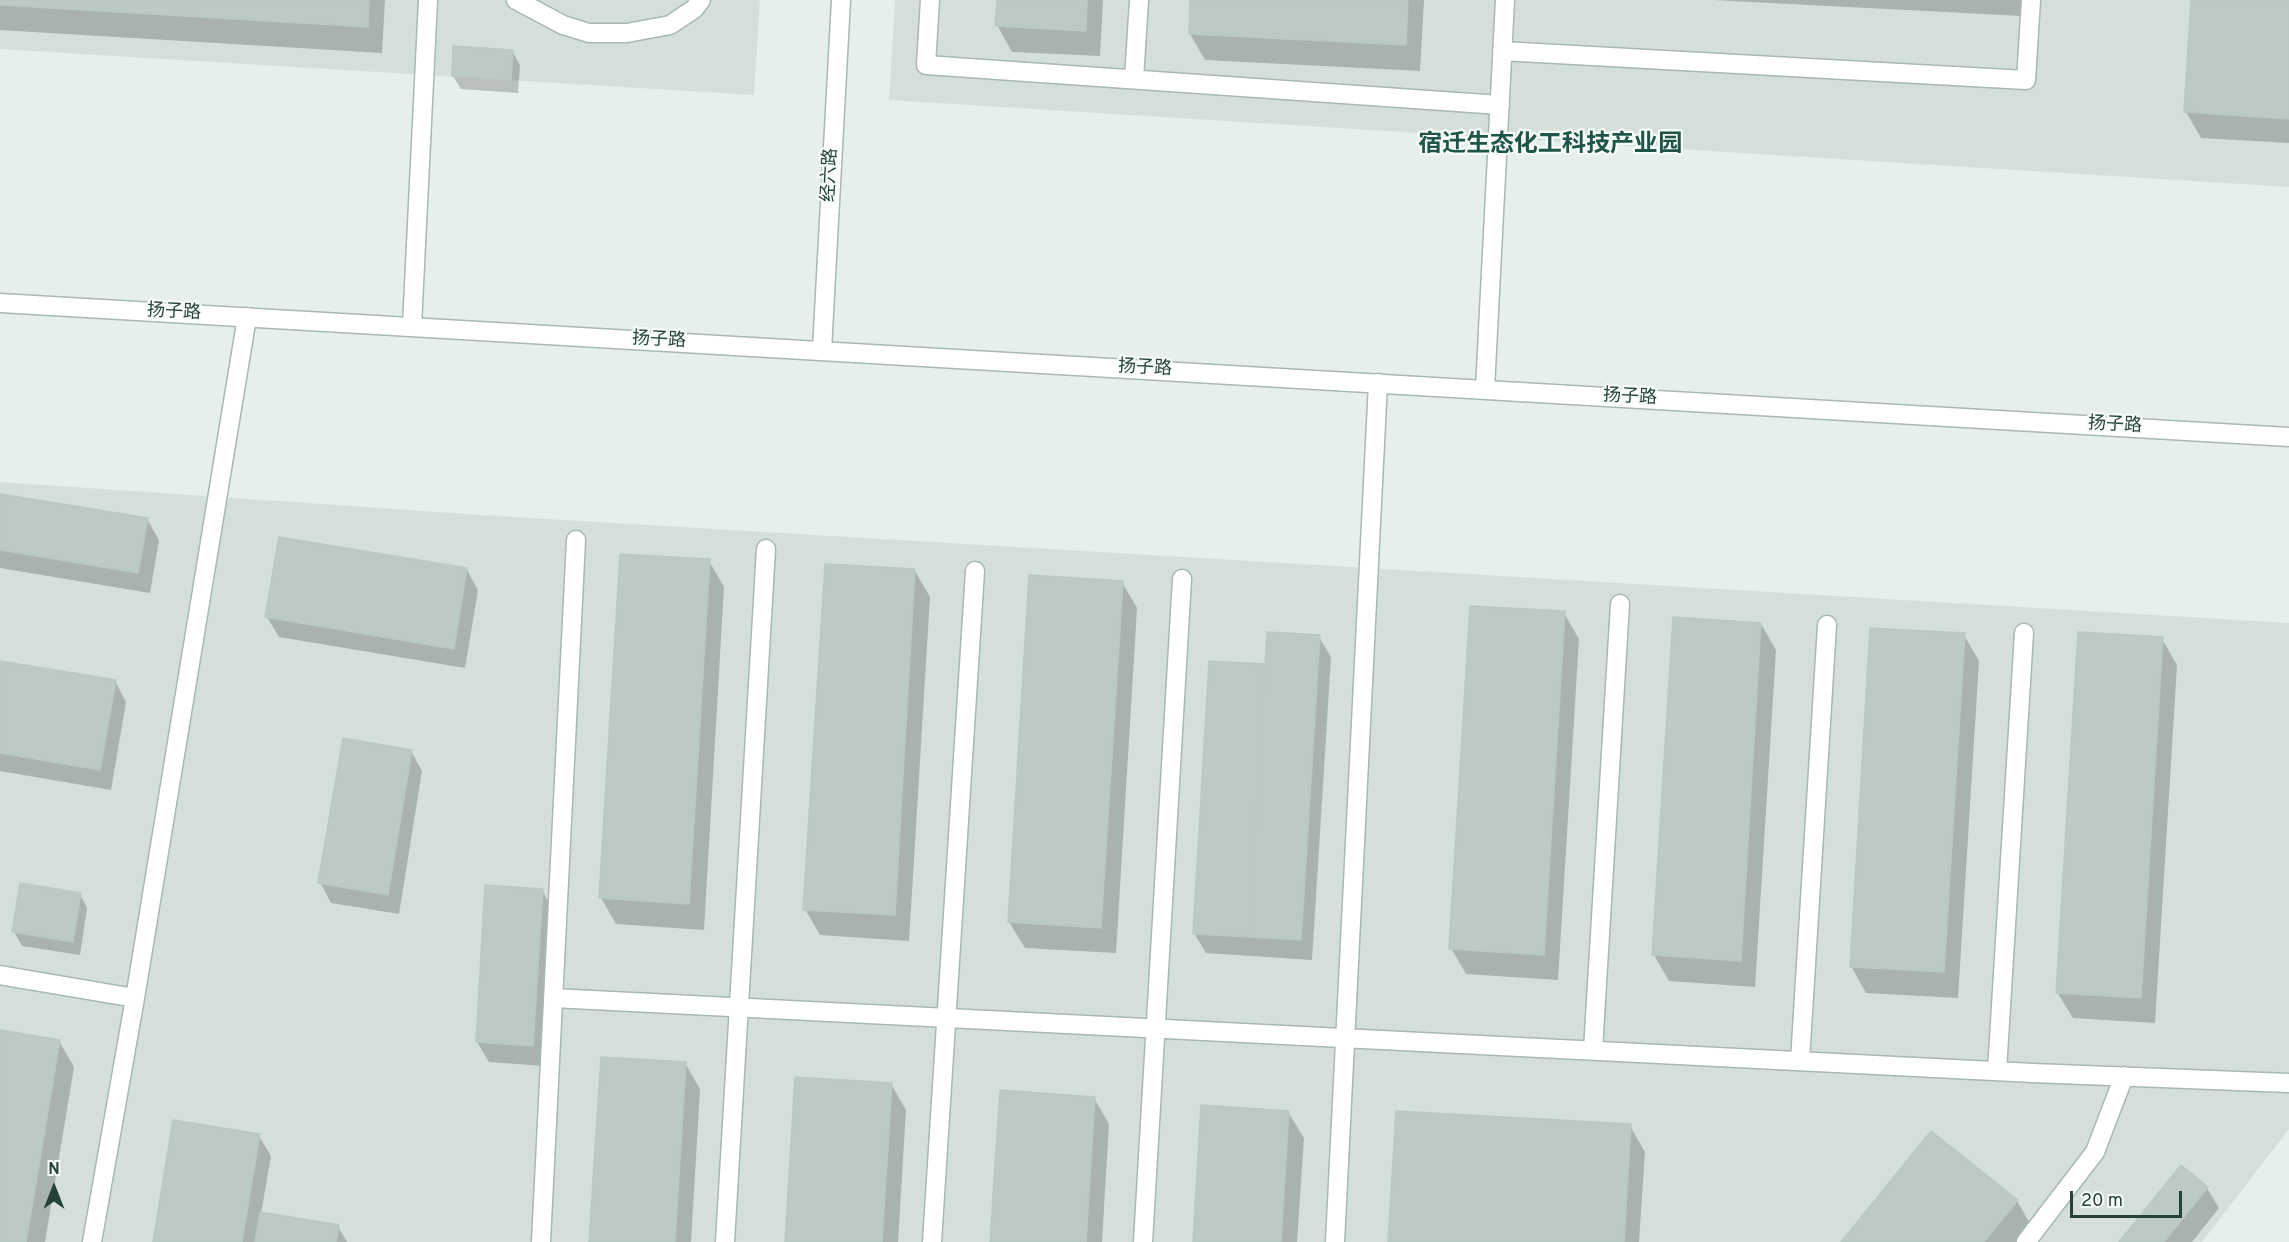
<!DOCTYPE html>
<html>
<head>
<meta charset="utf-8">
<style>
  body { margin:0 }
  #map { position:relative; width:2289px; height:1242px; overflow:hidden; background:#e6efeb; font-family:Overpass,sans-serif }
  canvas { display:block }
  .north { position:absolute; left:24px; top:1158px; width:60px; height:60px; -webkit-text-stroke:4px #f7fbf9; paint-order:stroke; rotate:0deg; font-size:16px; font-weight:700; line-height:24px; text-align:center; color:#24423a }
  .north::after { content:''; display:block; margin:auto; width:21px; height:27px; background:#24423a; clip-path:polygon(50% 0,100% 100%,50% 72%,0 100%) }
  .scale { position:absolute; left:2070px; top:1191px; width:112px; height:27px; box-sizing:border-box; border:3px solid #24423a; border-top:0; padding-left:8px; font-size:18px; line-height:21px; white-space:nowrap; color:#24423a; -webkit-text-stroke:4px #f7fbf9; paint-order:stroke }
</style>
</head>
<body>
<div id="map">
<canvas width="2289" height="1242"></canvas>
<div class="north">N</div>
<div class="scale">20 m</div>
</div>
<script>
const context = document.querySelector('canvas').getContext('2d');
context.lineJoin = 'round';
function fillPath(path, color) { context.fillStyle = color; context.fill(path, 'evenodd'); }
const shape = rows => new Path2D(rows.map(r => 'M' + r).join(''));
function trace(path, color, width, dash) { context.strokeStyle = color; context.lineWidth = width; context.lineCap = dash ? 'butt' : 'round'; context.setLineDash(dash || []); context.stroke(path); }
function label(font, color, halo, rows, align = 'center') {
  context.font = font + ' Overpass,"Noto Sans SC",sans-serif'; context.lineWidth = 4.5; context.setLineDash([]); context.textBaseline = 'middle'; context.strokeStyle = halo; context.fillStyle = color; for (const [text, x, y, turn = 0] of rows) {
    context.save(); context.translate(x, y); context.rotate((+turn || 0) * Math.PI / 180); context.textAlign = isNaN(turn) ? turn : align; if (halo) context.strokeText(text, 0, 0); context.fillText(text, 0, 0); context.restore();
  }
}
const built = shape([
  [0,0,760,0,754,95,0,49],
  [895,0,2289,0,2289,187,889,100],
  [0,482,497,516,2289,623,2289,1129,2202,1242,0,1242]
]);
const shadow = shape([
  [0,0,385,0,382,53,0,30],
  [998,0,1103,0,1100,56,1012,52,997,25],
  [1192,0,1424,0,1420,71,1205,60,1190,34],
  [1713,0,2023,0,2022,16],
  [2193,0,2289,0,2289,143,2201,138,2186,112],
  [512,51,520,65,518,93,461,89,453,76],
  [0,495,147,519,159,540,150,593,0,568],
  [709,561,724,587,704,930,616,924,601,898],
  [467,570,478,590,465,668,279,637,267,617],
  [915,571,930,597,909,941,820,935,805,909],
  [1122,582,1137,608,1116,953,1025,948,1009,922],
  [1564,613,1579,639,1558,980,1466,974,1451,948],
  [1674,619,1761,624,1776,650,1755,987,1669,981,1654,955],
  [1964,635,1979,661,1958,998,1866,993,1851,966],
  [1319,637,1331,657,1312,960,1206,953,1194,933,1211,663,1267,666],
  [2162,639,2177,665,2155,1023,2073,1018,2057,992],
  [0,662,115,681,126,702,111,790,0,771],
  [411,751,422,771,399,914,331,903,320,882],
  [542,890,553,911,544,1066,489,1062,477,1042],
  [80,894,87,908,80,955,22,946,14,932],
  [0,1031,59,1041,74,1067,45,1242,0,1242],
  [685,1063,700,1089,691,1242,591,1242],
  [891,1084,906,1110,898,1242,786,1242],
  [1094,1098,1109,1124,1102,1242,992,1242],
  [1288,1112,1304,1138,1297,1242,1194,1242],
  [1630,1126,1645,1152,1639,1242,1389,1242],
  [259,1136,271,1156,261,1214,338,1227,347,1242,155,1242],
  [2181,1167,2207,1188,2219,1208,2192,1242,2121,1242],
  [2017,1201,2032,1227,2019,1242,1843,1242]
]);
const building = shape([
  [0,0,369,0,368,27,0,5,0,0],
  [997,0,1087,0,1086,31,995,26,997,0],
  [1190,0,1408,0,1406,45,1189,34,1190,0],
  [2191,0,2289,0,2289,119,2184,112,2191,0],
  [453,46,513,50,511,80,452,76,453,46],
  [0,494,148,518,138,573,0,550,0,494],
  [279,537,467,568,454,649,265,617,279,537],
  [620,554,710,559,689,904,599,898,620,554],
  [825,564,915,569,895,915,803,910,825,564],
  [1029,575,1123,581,1101,928,1008,922,1029,575],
  [1470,606,1565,611,1544,955,1449,949,1470,606],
  [1673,617,1761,623,1741,961,1652,955,1673,617],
  [1870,628,1965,633,1944,972,1850,967,1870,628],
  [1267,632,1320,635,1301,940,1249,937,1267,632],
  [2078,632,2163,637,2141,998,2056,993,2078,632],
  [0,661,116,680,100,770,0,753,0,661],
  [1209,661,1265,664,1249,937,1193,934,1209,661],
  [343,738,412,750,388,895,318,883,343,738],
  [20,883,81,893,73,942,12,932,20,883],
  [485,885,543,889,533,1046,476,1042,485,885],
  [0,1030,60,1040,26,1242,0,1242,0,1030],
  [601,1057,686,1062,675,1242,589,1242,601,1057],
  [795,1077,892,1083,882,1242,785,1242,795,1077],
  [1000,1090,1095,1097,1086,1242,990,1242,1000,1090],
  [1201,1105,1289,1111,1281,1242,1193,1242,1201,1105],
  [1396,1111,1631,1124,1624,1242,1388,1242,1396,1111],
  [173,1120,260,1134,242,1242,153,1242,173,1120],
  [1931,1131,2018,1200,1984,1242,1841,1242,1931,1131],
  [2181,1165,2208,1187,2164,1242,2119,1242,2181,1165],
  [260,1212,339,1225,336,1242,255,1242,260,1212]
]);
const service = shape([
  [516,0,563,25,589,33,627,33,670,25,694,9,701,0],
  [930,0,926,65,1500,105],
  [1502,51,2026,80,2031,0],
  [1134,79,1139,0],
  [412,326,428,0],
  [1485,389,1505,0],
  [0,975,135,998],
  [553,998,2033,1073,2289,1083],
  [1593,1050,1620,604],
  [1800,1061,1827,625],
  [1997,1071,2024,633],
  [92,1242,135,998,247,317],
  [541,1242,576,540],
  [725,1242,766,549],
  [932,1242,975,571],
  [1143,1242,1182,579],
  [1335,1242,1378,383],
  [2026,1242,2095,1152,2124,1076]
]);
const tertiary = shape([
  [0,303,2289,437],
  [822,350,841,0]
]);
const streetNames = [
  ["经六路",831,175,-87],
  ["扬子路",174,313,3],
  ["扬子路",659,341,3],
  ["扬子路",1145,369,3],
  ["扬子路",1630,398,3],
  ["扬子路",2115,426,3]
];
const districtNames = [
  ["宿迁生态化工科技产业园",1550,146]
];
fillPath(built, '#d4dfda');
fillPath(shadow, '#0003');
fillPath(building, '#bbcac4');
trace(building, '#b8c9c2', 1.5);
trace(service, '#a8b8b2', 21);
trace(tertiary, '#a8b8b2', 21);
trace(service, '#fff', 18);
trace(tertiary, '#fff', 18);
label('18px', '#24423a', '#f7fbf9', streetNames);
label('bold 24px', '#1f5548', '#f7fbf9', districtNames);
</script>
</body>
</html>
